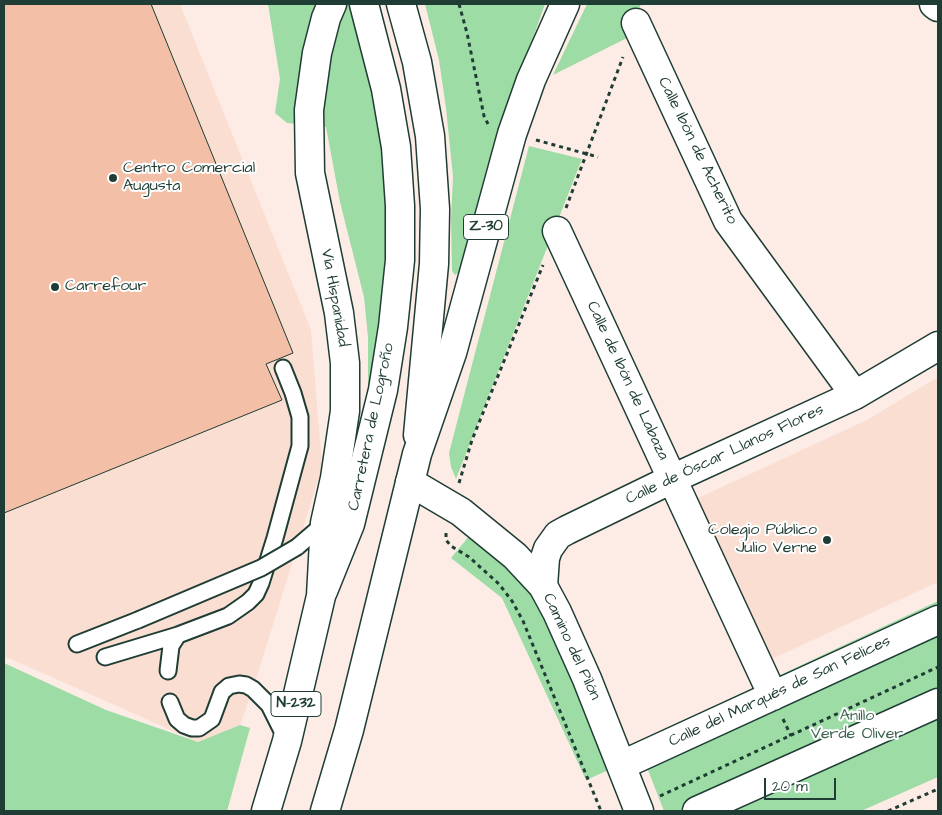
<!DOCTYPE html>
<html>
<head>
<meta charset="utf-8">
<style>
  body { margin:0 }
  #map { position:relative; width:942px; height:815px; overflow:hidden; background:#fcece5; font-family:"Architects Daughter",sans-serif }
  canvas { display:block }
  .frame { position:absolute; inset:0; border:5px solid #1f3d34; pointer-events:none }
  .scale { position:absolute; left:764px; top:778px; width:72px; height:22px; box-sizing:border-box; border:2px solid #1f3d34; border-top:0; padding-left:6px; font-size:15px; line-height:18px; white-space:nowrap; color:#1f3d34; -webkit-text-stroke:4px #fff; paint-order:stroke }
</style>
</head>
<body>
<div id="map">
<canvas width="942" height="815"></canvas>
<div class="frame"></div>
<div class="scale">20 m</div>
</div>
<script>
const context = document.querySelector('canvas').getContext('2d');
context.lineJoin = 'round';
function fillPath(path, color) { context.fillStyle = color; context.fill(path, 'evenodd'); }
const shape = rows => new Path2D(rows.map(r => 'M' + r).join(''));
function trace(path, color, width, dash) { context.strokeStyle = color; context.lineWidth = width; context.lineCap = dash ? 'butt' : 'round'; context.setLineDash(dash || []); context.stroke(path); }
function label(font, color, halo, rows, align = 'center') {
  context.font = font + ' "Architects Daughter",sans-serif'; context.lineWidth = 4; context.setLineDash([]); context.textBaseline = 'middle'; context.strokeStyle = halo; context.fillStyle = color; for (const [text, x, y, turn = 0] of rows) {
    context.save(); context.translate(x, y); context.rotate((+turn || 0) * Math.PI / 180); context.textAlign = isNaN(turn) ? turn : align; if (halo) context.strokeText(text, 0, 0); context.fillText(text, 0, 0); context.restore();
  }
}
const built = shape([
  [4,4,180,4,311,330,322,467,253,689,240,725,198,742,4,656],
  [938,377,938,582,772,659,696,499,867,420]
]);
const green = shape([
  [268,4,355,4,389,141,385,337,368,395,368,337,364,297,340,202,326,127,287,123,275,113,280,79],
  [425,4,545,4,487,167,459,272,455,275,452,271,451,218,453,177,446,108,439,60],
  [587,4,641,4,629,37,553,75],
  [529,146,582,159,456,479,451,467,449,453],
  [470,535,527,576,611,769,586,780,502,598,451,558],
  [938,601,938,777,861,811,664,811,637,742],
  [4,663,106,710,198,742,240,725,250,728,227,811,4,811]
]);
const building = shape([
  [4,4,151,4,293,353,266,364,282,400,4,513,4,4]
]);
const path = shape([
  [459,4,467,33,484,116,488,124],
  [536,140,598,157],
  [566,208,623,57],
  [459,483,472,440,543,265],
  [446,533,446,540,451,546,469,557,499,584,512,601,523,621,601,811],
  [783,719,791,736],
  [660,796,938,667],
  [888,811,938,789]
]);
const lane = shape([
  [297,547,325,523],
  [77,644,138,620],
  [105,657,178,635,228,616,248,602,256,594,261,583,275,538,300,446,300,417,293,393,283,368],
  [168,671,171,646,178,635],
  [170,702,177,719,184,725,192,728,199,728,212,719,222,692,229,686,239,684,246,685,253,689,269,705,286,739]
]);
const street = shape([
  [934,4,938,7],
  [636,23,728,221,855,395],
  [557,231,773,696],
  [543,586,545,558,548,549,558,535,567,530,672,479,855,395,938,346],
  [622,765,938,620],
  [697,811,938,703]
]);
const secondary = shape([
  [410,482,461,512,515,556,543,586,557,612,587,679,639,811]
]);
const primary = shape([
  [401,4,417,62,430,136,435,209,434,264,418,435],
  [323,591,350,524,383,390,393,327,400,260,400,206,396,147,386,89,364,4]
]);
const highway = shape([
  [266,811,287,741,321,596,325,523,335,478,345,411,345,363,339,313,310,173,309,110,317,53,326,18,332,4],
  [325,811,349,730,417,454,452,353,512,134,531,80,565,4]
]);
const laneBridge = shape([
  [138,620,261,568,297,547]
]);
const markers = [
  [113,178,5,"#1f3d34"],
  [55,287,5,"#1f3d34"],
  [827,540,5,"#1f3d34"]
];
const shields = [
  [486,227,45],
  [296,704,50]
];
const shieldNames = [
  ["Z-30",486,227],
  ["N-232",296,704]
];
const streetNames = [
  ["Calle Ibón de Acherito",697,151,64],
  ["Vía Hispanidad",334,298,80],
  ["Calle de Ibón de Labaza",627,381,65],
  ["Carretera de Logroño",372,427,-78],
  ["Calle de Óscar Llanos Flores",725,455,-25],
  ["Camino del Pilón",571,647,65],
  ["Calle del Marqués de San Felices",780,692,-25]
];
const poiNames = [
  ["Centro Comercial",123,169],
  ["Augusta",123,187],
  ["Carrefour",65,287],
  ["Colegio Público",817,531,"right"],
  ["Julio Verne",817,549,"right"]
];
const parkNames = [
  ["Anillo",857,717],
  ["Verde Oliver",857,735]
];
fillPath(built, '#faded2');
fillPath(green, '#9ddca5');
fillPath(building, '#f4bfa7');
trace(building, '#1f3d34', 1);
trace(lane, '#1f3d34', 19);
trace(street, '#1f3d34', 31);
trace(secondary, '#1f3d34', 31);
trace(primary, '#1f3d34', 31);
trace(highway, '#1f3d34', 31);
trace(path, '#1f3d34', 3, [4, 4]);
trace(lane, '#fff', 15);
trace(street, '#fff', 28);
trace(secondary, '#fff', 28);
trace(primary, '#fff', 28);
trace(highway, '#fff', 28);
trace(laneBridge, '#1f3d34', 19, []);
trace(laneBridge, '#fff', 15);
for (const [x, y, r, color] of markers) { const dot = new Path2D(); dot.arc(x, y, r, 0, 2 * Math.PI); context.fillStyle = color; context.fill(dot); trace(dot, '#fff', 2); }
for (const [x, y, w] of shields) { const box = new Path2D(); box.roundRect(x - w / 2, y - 12.5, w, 25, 4); context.fillStyle = '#fff'; context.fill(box); trace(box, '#1f3d34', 1); }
label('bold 15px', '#1f3d34', null, shieldNames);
label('16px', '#1f3d34', '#fff', streetNames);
label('16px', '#1f3d34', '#fff', poiNames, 'left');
label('16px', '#3e6550', '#fff', parkNames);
</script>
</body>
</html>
